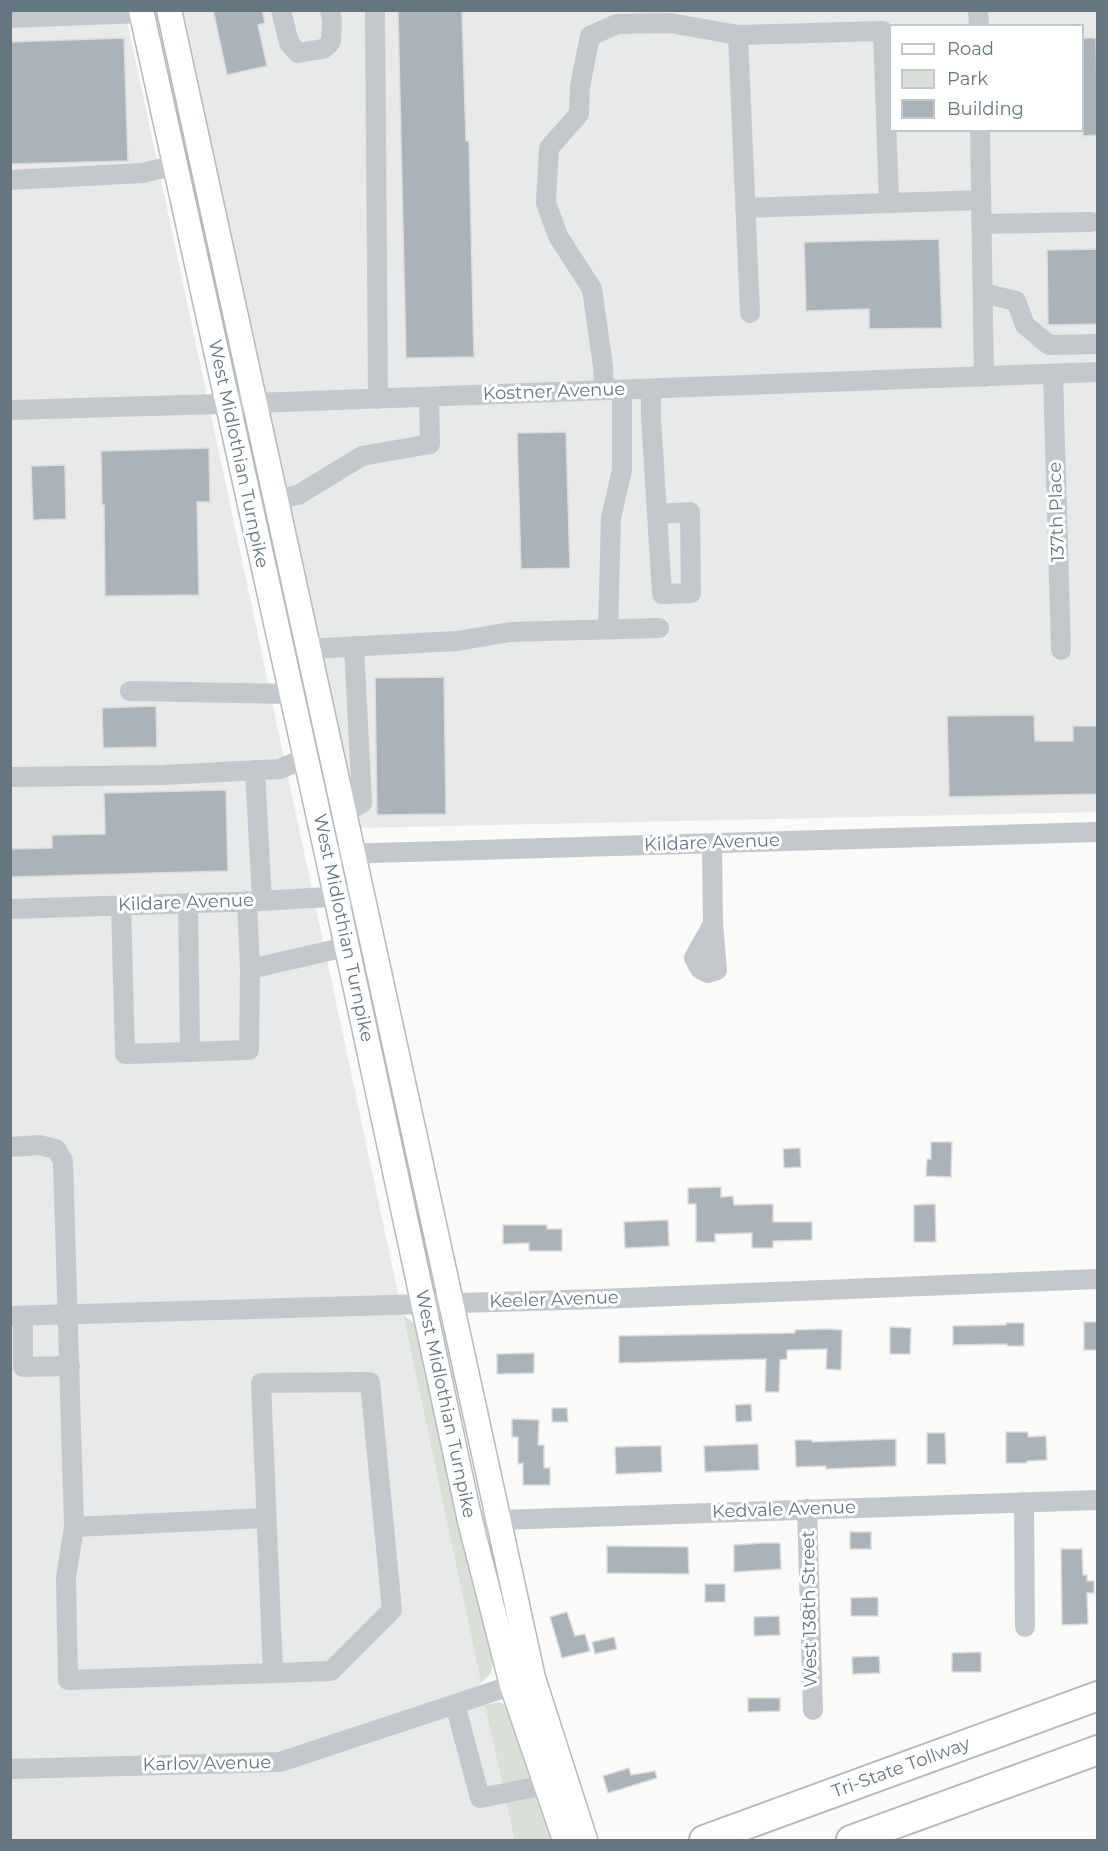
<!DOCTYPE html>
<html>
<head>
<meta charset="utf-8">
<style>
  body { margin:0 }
  #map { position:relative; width:1108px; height:1851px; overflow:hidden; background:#fafaf8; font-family:Montserrat,sans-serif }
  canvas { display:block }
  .frame { position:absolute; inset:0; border:12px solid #657683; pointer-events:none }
  .legend { position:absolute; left:889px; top:24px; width:195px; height:108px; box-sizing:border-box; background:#fff; border:2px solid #c1c8cd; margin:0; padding:8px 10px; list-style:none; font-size:18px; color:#657683 }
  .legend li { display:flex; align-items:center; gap:12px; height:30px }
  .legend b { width:30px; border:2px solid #c1c8cd }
</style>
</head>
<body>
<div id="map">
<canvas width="1108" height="1851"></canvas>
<div class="frame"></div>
<ul class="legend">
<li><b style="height:8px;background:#fff"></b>Road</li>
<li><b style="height:16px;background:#dadfd7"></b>Park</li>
<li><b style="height:16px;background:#aab3b9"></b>Building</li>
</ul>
</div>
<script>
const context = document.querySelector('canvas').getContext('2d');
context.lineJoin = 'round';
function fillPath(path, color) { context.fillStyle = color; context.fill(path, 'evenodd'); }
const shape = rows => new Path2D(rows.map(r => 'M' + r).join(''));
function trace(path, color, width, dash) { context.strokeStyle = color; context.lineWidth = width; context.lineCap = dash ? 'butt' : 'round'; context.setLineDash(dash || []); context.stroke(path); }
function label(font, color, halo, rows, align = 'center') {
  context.font = font + ' Montserrat,sans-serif'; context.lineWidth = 6; context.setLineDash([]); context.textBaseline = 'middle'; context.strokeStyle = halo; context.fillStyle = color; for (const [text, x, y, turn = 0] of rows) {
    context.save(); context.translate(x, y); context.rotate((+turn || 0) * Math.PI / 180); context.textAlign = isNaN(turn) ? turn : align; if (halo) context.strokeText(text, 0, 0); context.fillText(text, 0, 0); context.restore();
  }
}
const built = shape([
  [11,11,125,11,514,1838,509,1840,11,1840],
  [182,11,1097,11,1097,812,357,828],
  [890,26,1082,26,1082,130,890,130]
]);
const green = shape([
  [403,1315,414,1323,419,1338,494,1658,491,1673,481,1683],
  [499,1702,506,1705,516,1722,553,1840,509,1840,514,1838,485,1705]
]);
const building = shape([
  [213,10,262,10,265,23,258,25,267,66,227,75,213,10],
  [398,10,462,10,466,141,469,141,474,357,406,358,398,10],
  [124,38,128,161,10,164,10,42,124,38],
  [1083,38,1096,38,1098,135,1083,136,1083,38],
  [939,239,942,328,869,329,869,309,806,311,804,242,939,239],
  [1098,249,1098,324,1048,325,1047,250,1098,249],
  [566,432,570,568,521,569,517,433,566,432],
  [209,448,210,502,197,502,199,595,105,596,104,505,102,505,101,451,209,448],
  [65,465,66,519,33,520,31,466,65,465],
  [444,677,446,814,377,815,375,678,444,677],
  [156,706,157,747,103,748,102,708,156,706],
  [1034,715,1035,741,1073,741,1073,726,1098,726,1098,794,949,797,947,716,1034,715],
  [226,790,228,871,10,877,10,849,52,848,52,835,105,834,104,793,226,790],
  [931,1142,952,1142,951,1177,926,1176,927,1159,931,1159,931,1142],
  [800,1148,801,1167,784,1168,783,1149,800,1148],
  [721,1187,721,1197,733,1196,734,1205,773,1204,773,1222,812,1222,812,1240,773,1241,773,1248,752,1248,752,1233,715,1234,715,1242,696,1242,696,1204,688,1204,688,1188,721,1187],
  [935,1204,936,1242,914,1242,914,1205,935,1204],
  [668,1220,669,1246,625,1248,624,1222,668,1220],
  [503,1225,547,1225,547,1229,562,1229,562,1251,529,1251,529,1243,503,1244,503,1225],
  [1084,1322,1098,1322,1098,1350,1084,1350,1084,1322],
  [1006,1323,1024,1323,1024,1346,1007,1346,1007,1344,953,1345,953,1326,1006,1325,1006,1323],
  [890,1327,911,1328,910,1354,890,1354,890,1327],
  [827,1329,842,1330,841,1370,826,1369,827,1349,787,1350,787,1359,780,1360,779,1392,765,1392,766,1359,619,1363,619,1336,795,1333,795,1330,827,1329],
  [534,1353,534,1373,497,1374,497,1354,534,1353],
  [751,1404,752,1421,736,1422,735,1405,751,1404],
  [552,1408,567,1408,568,1422,552,1422,552,1408],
  [512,1419,539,1420,538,1445,544,1445,544,1468,550,1468,550,1485,523,1485,523,1463,518,1464,518,1437,512,1437,512,1419],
  [1006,1432,1028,1432,1028,1437,1046,1436,1047,1460,1027,1461,1027,1463,1006,1463,1006,1432],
  [927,1433,945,1433,946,1464,927,1464,927,1433],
  [896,1439,896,1466,826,1469,826,1466,796,1467,795,1440,812,1440,812,1442,896,1439],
  [758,1444,759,1470,705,1472,704,1446,758,1444],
  [644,1446,661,1446,662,1472,616,1474,615,1447,644,1446],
  [850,1532,871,1532,871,1549,850,1549,850,1532],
  [763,1543,780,1543,781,1569,734,1572,734,1545,763,1543],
  [607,1546,688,1547,689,1574,607,1573,607,1546],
  [1061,1549,1082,1549,1083,1575,1087,1575,1087,1581,1094,1581,1094,1593,1087,1593,1088,1624,1062,1625,1061,1549],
  [705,1584,725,1584,725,1602,705,1602,705,1584],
  [878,1597,878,1616,851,1616,851,1598,878,1597],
  [567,1612,575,1636,585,1634,590,1651,562,1658,550,1617,567,1612],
  [779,1616,780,1635,754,1636,754,1617,779,1616],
  [614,1637,617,1649,595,1654,592,1642,614,1637],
  [981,1652,981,1672,952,1672,952,1653,981,1652],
  [879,1656,880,1673,853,1674,852,1657,879,1656],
  [748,1698,780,1698,780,1711,748,1712,748,1698],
  [629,1768,631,1775,655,1771,657,1778,608,1793,603,1776,629,1768]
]);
const minor = shape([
  [281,10,289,43,298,53,323,49,328,45,331,41,332,21,330,10],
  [375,10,378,399],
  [978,10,979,26],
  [10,18,142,13],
  [980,130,984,377],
  [10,180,143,173,175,165],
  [745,208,889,203],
  [981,224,1091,222],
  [983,293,1016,301,1025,325,1049,345,1098,344],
  [750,313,738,35,883,31,889,203,981,200],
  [1053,374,1061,650],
  [651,389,651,418,662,594,691,593,690,512,658,514],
  [604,390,603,366,592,289,558,236,546,203,549,148,579,114,580,86,590,36,617,24,670,23,738,35],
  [10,410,255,403,1098,372],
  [276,499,298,495,362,456,430,444,429,397],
  [608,629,611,518,622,470,622,390],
  [308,649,457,641,510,632,659,628],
  [130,691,291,694],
  [255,770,262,901],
  [10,777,164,775,280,769,305,758],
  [344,813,362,803,354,646],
  [712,843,713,924,717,970,708,973,700,969,694,958,713,924],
  [339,854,1098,832],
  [247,901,250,969,346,947],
  [188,903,190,1052],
  [121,905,125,1054,249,1050,250,969],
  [10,909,262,901,362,895],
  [10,1147,39,1145,56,1149,63,1161,74,1527,66,1578,68,1680,273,1673,331,1671,392,1610,370,1382,261,1383,273,1673],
  [10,1316,599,1299,1098,1279],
  [23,1316,23,1367,70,1366],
  [1024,1502,1025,1627],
  [807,1509,813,1710],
  [470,1521,1098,1500],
  [74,1527,266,1518],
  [455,1704,480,1798,546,1785],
  [10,1769,280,1762,525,1681]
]);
const major = shape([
  [141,10,327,854,470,1521,512,1685,565,1840],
  [169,10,533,1678,585,1840]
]);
const highway = shape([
  [704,1840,1098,1696],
  [851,1840,1098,1750]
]);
const streetNames = [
  ["Kostner Avenue",554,392,-2],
  ["West Midlothian Turnpike",238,454,78],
  ["137th Place",1057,512,-92],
  ["Kildare Avenue",712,843,-2],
  ["Kildare Avenue",186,903,-2],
  ["West Midlothian Turnpike",343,928,78],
  ["Keeler Avenue",554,1300,-2],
  ["West Midlothian Turnpike",445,1404,78],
  ["Kedvale Avenue",784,1510,-2],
  ["West 138th Street",810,1609,-91],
  ["Karlov Avenue",207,1764,-1],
  ["Tri-State Tollway",901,1768,-20]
];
fillPath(built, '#e8e9e9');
fillPath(green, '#dadfd7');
fillPath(building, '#aab3b9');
trace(building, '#dcdcda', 1.5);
trace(major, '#b5babe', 27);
trace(highway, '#b4b9bd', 32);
trace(minor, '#c3c8cc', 20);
trace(major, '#fff', 24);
trace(highway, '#fff', 28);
label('18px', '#657683', '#fff', streetNames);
</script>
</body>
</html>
